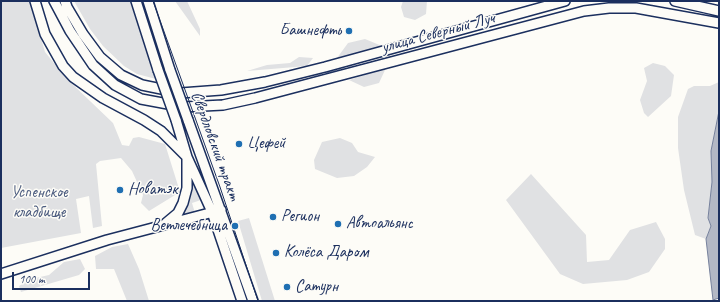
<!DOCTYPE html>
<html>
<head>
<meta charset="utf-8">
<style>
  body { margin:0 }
  #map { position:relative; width:720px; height:302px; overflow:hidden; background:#fdfcf7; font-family:Caveat,sans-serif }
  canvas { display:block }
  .frame { position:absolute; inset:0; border:2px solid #1b2f5e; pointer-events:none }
  .scale { position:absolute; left:12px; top:272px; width:78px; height:18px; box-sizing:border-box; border:2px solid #1b2f5e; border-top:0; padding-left:5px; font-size:12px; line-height:14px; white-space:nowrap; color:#1b2f5e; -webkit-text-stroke:3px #fdfcf7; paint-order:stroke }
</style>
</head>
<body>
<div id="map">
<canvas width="720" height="302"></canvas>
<div class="frame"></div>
<div class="scale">100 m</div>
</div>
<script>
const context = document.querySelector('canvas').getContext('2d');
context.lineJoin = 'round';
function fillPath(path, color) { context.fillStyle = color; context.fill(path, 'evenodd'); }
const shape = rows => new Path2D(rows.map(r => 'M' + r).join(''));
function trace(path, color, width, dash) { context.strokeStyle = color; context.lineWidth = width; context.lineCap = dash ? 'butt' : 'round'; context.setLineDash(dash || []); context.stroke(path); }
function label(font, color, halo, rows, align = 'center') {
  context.font = font + ' Caveat,sans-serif'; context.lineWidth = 3; context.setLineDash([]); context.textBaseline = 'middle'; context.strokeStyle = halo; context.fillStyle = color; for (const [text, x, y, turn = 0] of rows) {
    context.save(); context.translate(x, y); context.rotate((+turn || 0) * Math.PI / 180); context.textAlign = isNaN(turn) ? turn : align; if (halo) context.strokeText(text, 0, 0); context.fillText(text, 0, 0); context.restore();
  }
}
const green = shape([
  [1,1,30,1,45,52,67,79,113,123,122,145,129,146,133,138,139,137,165,144,180,192,149,211,141,203,143,195,132,171,121,158,100,161,96,164,102,226,93,228,89,196,76,199,81,233,1,248],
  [74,1,130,1,156,79,137,74,124,66,103,46,90,29],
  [175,1,187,1,200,29,200,36],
  [403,1,427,1,426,14,415,20,404,17,401,7],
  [365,39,382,46,337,58,348,43],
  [299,57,313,58,307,66,247,71,267,65,290,63],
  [653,63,665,66,674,75,671,96,648,117,644,113,640,100,647,81,644,68],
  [386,68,379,83,364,87,349,80],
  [719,82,719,111,711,151,712,182,708,218,711,226,706,239,695,235,684,190,678,148,678,117,688,89,694,86,710,86],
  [340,138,352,143,358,152,375,157,367,167,354,176,337,178,315,169,314,160,322,142],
  [531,174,586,235,587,262,609,260,630,230,656,222,665,239,665,249,649,272,627,280,583,284,560,274,506,200],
  [191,178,201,200,192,203,195,213,179,217],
  [249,218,275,301,262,301,238,221],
  [128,244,139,269,149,301,127,301,114,269,96,269,95,256,112,247],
  [80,259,85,269,79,275,21,292,19,286,31,279,49,275,64,262]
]);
const water = shape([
  [719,111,719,298,713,300,706,239,711,226,708,218,712,182,711,151,719,111]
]);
const major = shape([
  [35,1,45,34,63,66,73,77,103,98,144,120,161,131,187,157],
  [54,1,70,31,93,65,115,85,141,99,184,107,223,105,255,98,584,11,609,8,636,8,719,23],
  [65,1,67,7,83,34,100,57,121,75,142,85,181,93,221,90,265,82,325,67,565,1],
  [136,1,158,70],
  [148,1,170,70],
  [675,1,719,11],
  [176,120,187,157,212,212,242,301],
  [188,120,253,301],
  [166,223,178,213,183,203,187,188,187,159],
  [1,274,107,240,221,210]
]);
const tram = shape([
  [153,1,220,187,258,301]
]);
const majorBridge = shape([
  [158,70,176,120],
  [170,70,188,120]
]);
const markers = [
  [349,31,4,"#1f6fb2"],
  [239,144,4,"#1f6fb2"],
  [120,190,4,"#1f6fb2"],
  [273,217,4,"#1f6fb2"],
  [338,224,4,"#1f6fb2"],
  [235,226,4,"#1f6fb2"],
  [276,253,4,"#1f6fb2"],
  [287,287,4,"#1f6fb2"]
];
const poiNames = [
  ["Башнефть",341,31,"right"],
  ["Цефей",247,144],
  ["Новатэк",128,190],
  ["Регион",281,217],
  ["Автоальянс",346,224],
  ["Ветлечебница",227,226,"right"],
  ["Колёса Даром",284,253],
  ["Сатурн",295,287]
];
const streetNames = [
  ["улица Северный Луч",438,33,-15],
  ["Свердловский тракт",215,146,70]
];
const parkNames = [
  ["Успенское",39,193],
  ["кладбище",39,213]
];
fillPath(green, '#e0e1e3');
fillPath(water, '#b3b8c5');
trace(water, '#76819c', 1);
trace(major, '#1b2f5e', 12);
trace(major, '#fdfcf7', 9);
trace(tram, '#1b2f5e', 1);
trace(majorBridge, '#1b2f5e', 12, []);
trace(majorBridge, '#fdfcf7', 9);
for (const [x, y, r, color] of markers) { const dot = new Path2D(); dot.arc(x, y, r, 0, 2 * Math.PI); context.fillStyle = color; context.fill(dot); trace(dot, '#fdfcf7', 1.5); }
label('17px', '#1b2f5e', '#fdfcf7', poiNames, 'left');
label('17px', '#1b2f5e', '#fdfcf7', streetNames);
label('17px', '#4c5c7f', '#fdfcf7', parkNames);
</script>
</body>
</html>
